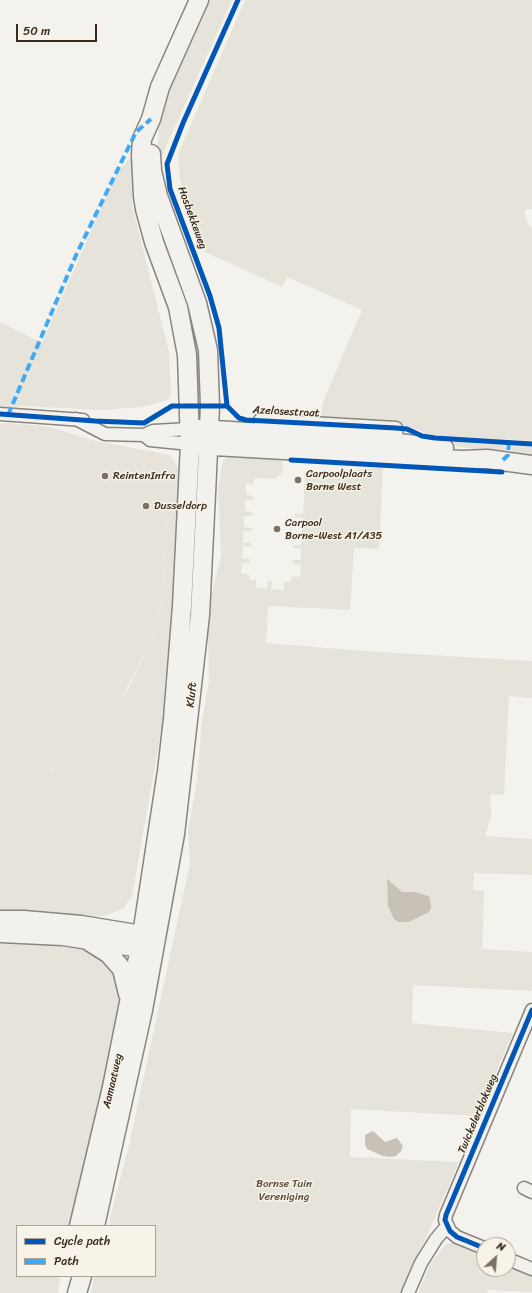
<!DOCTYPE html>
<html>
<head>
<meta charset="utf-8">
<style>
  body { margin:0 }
  #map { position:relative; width:532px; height:1293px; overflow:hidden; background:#f4f2ec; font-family:Sriracha,sans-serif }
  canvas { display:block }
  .legend { position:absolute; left:16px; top:1225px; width:140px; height:52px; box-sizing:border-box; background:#f7f3e8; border:1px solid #aca397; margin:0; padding:5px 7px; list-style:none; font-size:12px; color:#3b2a1e }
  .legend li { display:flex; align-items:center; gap:8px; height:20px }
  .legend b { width:20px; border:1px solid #aca397 }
  .north { position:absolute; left:476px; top:1237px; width:40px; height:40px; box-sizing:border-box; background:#f7f3e8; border:1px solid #aca397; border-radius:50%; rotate:26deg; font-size:11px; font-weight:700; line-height:16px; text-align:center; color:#3b2a1e }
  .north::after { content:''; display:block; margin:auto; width:14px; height:18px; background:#7c7066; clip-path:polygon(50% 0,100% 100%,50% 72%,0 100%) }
  .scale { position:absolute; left:16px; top:24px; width:81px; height:18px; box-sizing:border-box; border:2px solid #3b2a1e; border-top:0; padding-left:5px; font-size:12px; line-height:14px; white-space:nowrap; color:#3b2a1e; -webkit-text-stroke:3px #f7f3e8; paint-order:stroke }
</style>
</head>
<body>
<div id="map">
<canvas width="532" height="1293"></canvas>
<ul class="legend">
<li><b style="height:5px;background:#0057b8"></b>Cycle path</li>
<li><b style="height:5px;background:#3fa9f5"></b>Path</li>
</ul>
<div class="north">N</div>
<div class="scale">50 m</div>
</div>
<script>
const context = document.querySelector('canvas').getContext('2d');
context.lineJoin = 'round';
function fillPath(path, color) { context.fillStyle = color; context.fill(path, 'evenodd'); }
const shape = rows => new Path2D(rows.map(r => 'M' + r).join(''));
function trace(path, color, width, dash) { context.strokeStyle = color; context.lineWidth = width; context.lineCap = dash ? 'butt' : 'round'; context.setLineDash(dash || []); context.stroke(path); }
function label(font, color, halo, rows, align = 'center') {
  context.font = font + ' Sriracha,sans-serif'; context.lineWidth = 3; context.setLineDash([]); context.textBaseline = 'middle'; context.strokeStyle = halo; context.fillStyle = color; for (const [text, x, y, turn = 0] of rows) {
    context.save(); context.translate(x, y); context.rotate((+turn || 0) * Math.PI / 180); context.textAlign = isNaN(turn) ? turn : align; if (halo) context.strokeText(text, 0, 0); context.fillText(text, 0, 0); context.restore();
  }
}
const built = shape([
  [8,423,49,427,96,441,170,455,162,602,153,637,117,707,96,738,73,761,63,766,41,772,0,771,0,424]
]);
const green = shape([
  [205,0,232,0,159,162,157,154,160,116,172,73],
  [245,0,532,0,532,209,525,210,525,215,529,226,532,227,532,441,429,435,414,428,401,425,321,419,323,402,362,310,287,277,282,287,205,252,180,180,178,154],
  [131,157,133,209,169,352,171,395,168,400,143,407,102,410,22,406,0,408,0,322,42,343,116,174],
  [442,441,504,445,506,448,506,454,442,444],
  [512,446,532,447,532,458,511,455],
  [170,455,181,472,173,618,167,659,162,726,132,896,124,908,107,915,96,917,43,912,0,911,0,771,51,770,73,761,96,738,117,707,130,685,153,637,162,602],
  [232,455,269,458,278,455,283,465,282,473,274,479,255,478,253,484,246,483,246,495,253,496,253,500,245,500,245,511,252,512,252,516,244,516,244,527,252,528,252,531,243,531,243,542,251,543,251,547,243,546,242,558,250,559,250,563,242,563,241,573,249,574,250,580,256,580,256,588,267,589,268,581,272,581,271,589,284,590,284,582,291,582,292,576,300,577,301,565,293,564,293,560,301,560,301,549,293,548,293,545,301,545,303,518,295,517,295,514,303,514,305,473,383,468,379,549,354,548,350,610,268,606,266,643,364,651,532,661,532,698,509,696,504,795,490,794,491,816,485,836,532,839,532,875,474,873,473,890,484,891,482,949,532,952,532,987,531,991,413,985,412,1023,513,1033,477,1116,351,1109,350,1157,459,1162,402,1293,91,1293,94,1276,155,1276,155,1226,108,1226,129,1145,190,863,188,830,197,780,202,721,209,681,207,613,221,556,218,491,223,460],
  [387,880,402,892,422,893,387,892],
  [0,944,49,945,91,950,115,966,122,998,71,1226,17,1226,17,1276,60,1276,58,1293,0,1293],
  [451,1243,461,1243,484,1253,484,1269,508,1269,508,1264,532,1274,532,1292,488,1290,487,1293,418,1293,430,1264,446,1244]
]);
const water = shape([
  [387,879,402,892,415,892,428,896,430,899,431,908,429,912,409,922,399,922,394,919,388,906],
  [373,1131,385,1142,397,1138,403,1146,401,1151,396,1156,390,1157,383,1156,367,1149,365,1145,365,1135]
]);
const street = shape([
  [0,414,83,420],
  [76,419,105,434,144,435,153,431,189,429],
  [260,420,396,428,397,449],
  [144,435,150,440,190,444],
  [524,1188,532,1192],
  [484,1248,457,1237,450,1231,445,1220,446,1215,532,1010],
  [508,1259,532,1269],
  [408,1293,421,1263,436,1239,447,1226]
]);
const secondary = shape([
  [198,429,361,439,444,448],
  [196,445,462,460,487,459,532,465],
  [0,920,24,920,81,925,142,935,152,940],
  [0,933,63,936,140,948,152,944],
  [90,942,109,954,122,969,128,994],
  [79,1226,112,1087,140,948,167,771,173,719,182,606,186,526,190,444,187,355,178,307,154,242,145,209,143,196,141,155,142,139,151,119,160,87,199,0],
  [95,1226,143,1010,175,834,200,615,206,494,210,406,208,350,197,303,158,196,152,171,151,154],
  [77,1293,82,1276]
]);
const quiet = shape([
  [8,415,77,253,136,132,151,119],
  [503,460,508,455,509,442]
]);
const cycleway = shape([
  [238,0,183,123,167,164,170,189,210,296,219,328,227,406,239,418,246,420,396,428,407,429,422,436,435,438,532,444],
  [0,414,95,421,144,423,172,406,227,406],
  [291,460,502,472],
  [484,1248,457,1237,450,1231,445,1220,446,1215,532,1010]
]);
const markers = [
  [105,476,4,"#7c7066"],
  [298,480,4,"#7c7066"],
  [146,506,4,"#7c7066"],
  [277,529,4,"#7c7066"]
];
const streetNames = [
  ["Hosbekkeweg",192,218,70],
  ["Azelosestraat",286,412,3],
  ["Kluft",192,695,-84],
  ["Aamaatweg",113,1081,-77],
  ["Twickelerblokweg",478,1114,-67]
];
const poiNames = [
  ["Carpoolplaats",306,474],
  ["Borne West",306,487],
  ["ReintenInfra",113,476],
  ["Dusseldorp",154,506],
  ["Carpool",285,523],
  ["Borne-West A1/A35",285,536]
];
const parkNames = [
  ["Bornse Tuin",284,1184],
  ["Vereniging",284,1197]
];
fillPath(built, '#e7e2da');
fillPath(green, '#e6e3da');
fillPath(water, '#c7c1b7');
trace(street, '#898580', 15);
trace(secondary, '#898580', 21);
trace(street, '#f2f1ed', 12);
trace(secondary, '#f2f1ed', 18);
trace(quiet, '#3fa9f5', 4, [8, 4]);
trace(cycleway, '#0057b8', 5);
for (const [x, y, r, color] of markers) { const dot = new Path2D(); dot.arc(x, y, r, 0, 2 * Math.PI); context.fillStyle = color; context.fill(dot); trace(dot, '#f7f3e8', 1.5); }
label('11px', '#3b2a1e', '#f7f3e8', streetNames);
label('11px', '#3b2a1e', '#f7f3e8', poiNames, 'left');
label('11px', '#5b4c41', '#f7f3e8', parkNames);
</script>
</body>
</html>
